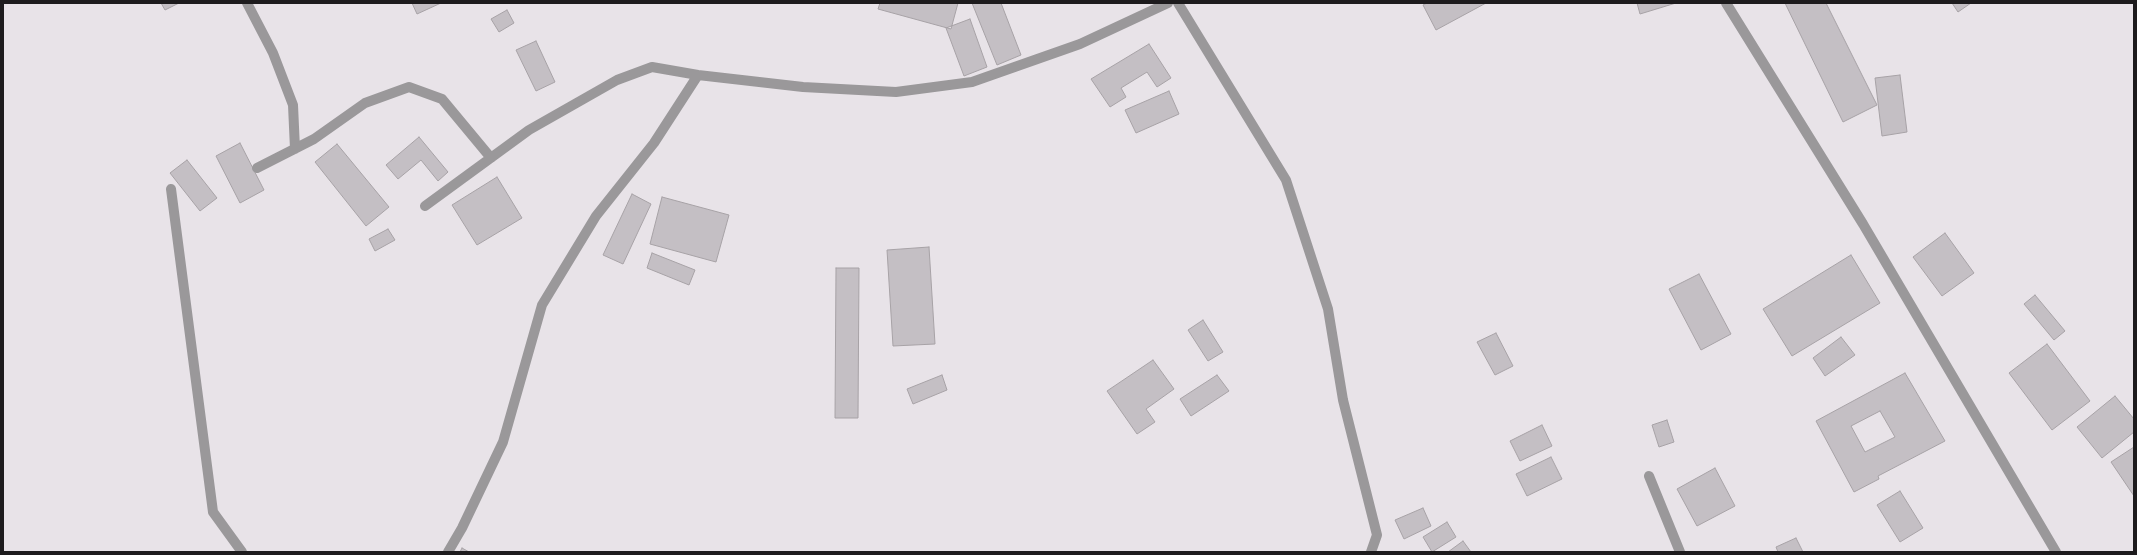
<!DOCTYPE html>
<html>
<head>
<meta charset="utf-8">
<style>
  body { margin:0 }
  #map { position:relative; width:2137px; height:555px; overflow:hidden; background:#e8e3e8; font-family:"Sofia Sans Condensed",sans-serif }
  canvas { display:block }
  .frame { position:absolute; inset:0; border:4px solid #1d1b1d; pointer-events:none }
</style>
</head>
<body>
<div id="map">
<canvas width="2137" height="555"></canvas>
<div class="frame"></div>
</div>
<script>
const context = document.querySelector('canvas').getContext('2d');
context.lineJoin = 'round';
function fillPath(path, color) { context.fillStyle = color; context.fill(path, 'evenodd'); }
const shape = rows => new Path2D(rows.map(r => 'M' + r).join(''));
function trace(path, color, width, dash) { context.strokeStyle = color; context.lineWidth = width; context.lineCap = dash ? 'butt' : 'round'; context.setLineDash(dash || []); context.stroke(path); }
const building = shape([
  [161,3,179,3,165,10,161,3],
  [412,3,441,3,417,14,412,3],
  [880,3,958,3,951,29,878,9,880,3],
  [972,3,1001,3,1021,55,997,65,972,3],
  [1427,3,1486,3,1436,30,1423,5,1427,3],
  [1637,3,1676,3,1640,14,1637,3],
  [1785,3,1826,3,1877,105,1843,122,1785,3],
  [1952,3,1971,3,1958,12,1952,3],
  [507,10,514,23,499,32,491,19,507,10],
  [970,19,987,67,964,76,946,28,970,19],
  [536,41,555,82,536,91,516,50,536,41],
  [1149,44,1171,78,1157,87,1147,72,1121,88,1126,97,1110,107,1091,79,1149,44],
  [1900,75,1907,132,1882,136,1875,78,1900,75],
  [1169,91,1179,114,1136,133,1125,110,1169,91],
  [419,137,448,172,438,181,421,160,398,179,386,165,419,137],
  [240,143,264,190,240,203,216,156,240,143],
  [337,144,389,207,366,226,315,162,337,144],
  [187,160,217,198,200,211,170,173,187,160],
  [497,177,522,218,477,245,452,205,497,177],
  [632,194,651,204,623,264,603,255,632,194],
  [662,197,729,215,716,262,650,244,662,197],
  [388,229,395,240,375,251,369,239,388,229],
  [1945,233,1974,273,1942,296,1913,257,1945,233],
  [929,247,935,344,893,346,887,250,929,247],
  [652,253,695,270,689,285,647,268,652,253],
  [1851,255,1880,303,1792,356,1763,309,1851,255],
  [836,268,859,268,858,418,835,418,836,268],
  [1699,274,1731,334,1701,350,1669,289,1699,274],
  [2035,295,2065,331,2054,340,2024,304,2035,295],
  [1203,320,1223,352,1208,361,1188,330,1203,320],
  [1496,333,1513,366,1495,375,1477,342,1496,333],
  [1841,337,1855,355,1825,376,1813,358,1841,337],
  [2047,344,2090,401,2052,430,2009,373,2047,344],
  [1153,360,1174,389,1146,409,1155,422,1137,434,1107,391,1153,360],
  [1905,373,1945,441,1878,476,1879,479,1854,492,1816,421,1905,373],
  [1880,411,1895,437,1865,452,1851,426,1880,411],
  [942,375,947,390,913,404,907,389,942,375],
  [1217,375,1229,391,1191,416,1180,399,1217,375],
  [2115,396,2134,419,2134,432,2102,458,2077,427,2115,396],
  [1667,420,1674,442,1659,447,1652,425,1667,420],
  [1542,425,1552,446,1520,461,1510,441,1542,425],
  [2134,447,2134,496,2111,462,2134,447],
  [1551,457,1562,479,1527,496,1516,474,1551,457],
  [1715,468,1735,506,1697,526,1677,489,1715,468],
  [1900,491,1923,528,1900,542,1877,505,1900,491],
  [1423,508,1431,526,1404,539,1395,520,1423,508],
  [1447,522,1456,537,1432,552,1423,537,1447,522],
  [1796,538,1803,552,1778,552,1776,547,1796,538],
  [1463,541,1471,552,1448,552,1463,541],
  [462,548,469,552,460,552,462,548]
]);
const minor = shape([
  [247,3,273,53,293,105,295,149],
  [1178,3,1286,180,1328,309,1343,400,1377,535,1371,552],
  [1726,3,1863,224,2056,552],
  [257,168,314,139,365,103,409,87,442,99,491,158],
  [171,189,213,512,242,552],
  [425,206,529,130,617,80,652,67,698,75,803,87,896,92,972,82,1080,44,1168,3],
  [1649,476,1680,552],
  [448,552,462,528,503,442,542,305,596,216,654,143,698,75]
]);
fillPath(building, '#c4bfc4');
trace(building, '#a7a2a6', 1);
trace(minor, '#9a989a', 10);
</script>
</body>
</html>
